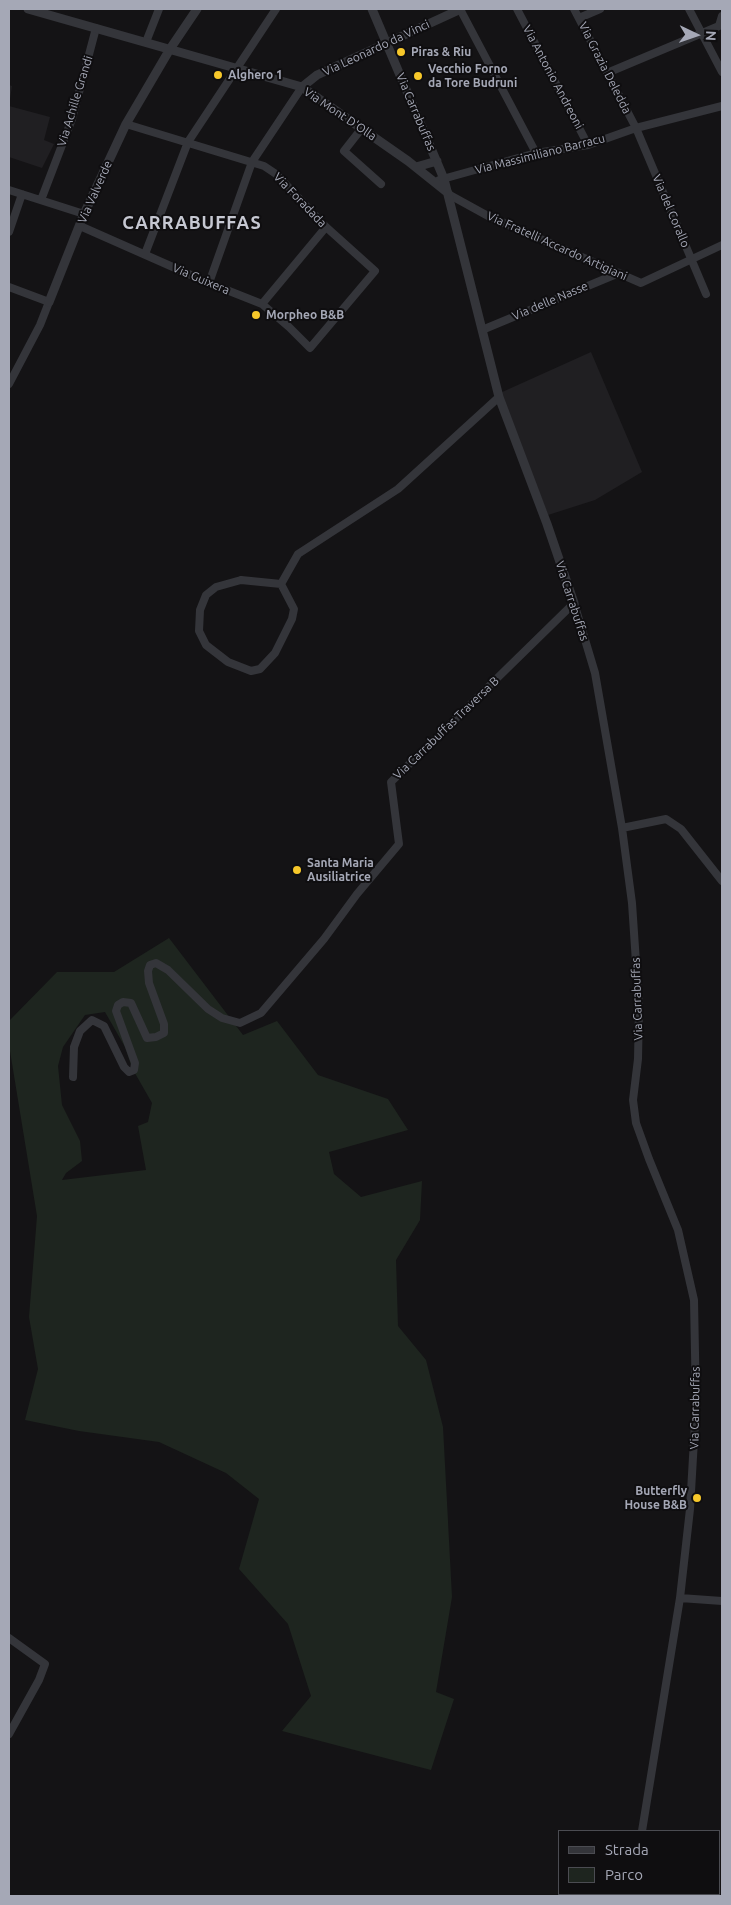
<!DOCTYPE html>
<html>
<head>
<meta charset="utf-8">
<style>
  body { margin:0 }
  #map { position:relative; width:731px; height:1905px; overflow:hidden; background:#141315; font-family:Ubuntu,sans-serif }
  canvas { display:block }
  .frame { position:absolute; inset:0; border:10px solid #a5a8b6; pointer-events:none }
  .legend { position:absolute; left:558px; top:1830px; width:162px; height:65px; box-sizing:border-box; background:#0f0e10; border:1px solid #4b4c52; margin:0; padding:6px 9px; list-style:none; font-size:15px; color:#a5a8b6 }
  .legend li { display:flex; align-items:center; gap:10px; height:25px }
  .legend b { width:25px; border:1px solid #4b4c52 }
  .north { position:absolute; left:671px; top:10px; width:50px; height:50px; -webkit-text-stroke:4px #0f0e10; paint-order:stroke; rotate:93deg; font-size:14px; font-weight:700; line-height:20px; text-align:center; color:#a5a8b6 }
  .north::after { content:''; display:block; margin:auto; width:18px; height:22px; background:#a5a8b6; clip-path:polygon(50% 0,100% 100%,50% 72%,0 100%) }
</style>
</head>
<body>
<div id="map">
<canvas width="731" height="1905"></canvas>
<div class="frame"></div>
<ul class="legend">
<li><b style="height:6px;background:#34353a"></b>Strada</li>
<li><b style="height:14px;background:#1e251f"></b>Parco</li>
</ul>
<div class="north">N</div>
</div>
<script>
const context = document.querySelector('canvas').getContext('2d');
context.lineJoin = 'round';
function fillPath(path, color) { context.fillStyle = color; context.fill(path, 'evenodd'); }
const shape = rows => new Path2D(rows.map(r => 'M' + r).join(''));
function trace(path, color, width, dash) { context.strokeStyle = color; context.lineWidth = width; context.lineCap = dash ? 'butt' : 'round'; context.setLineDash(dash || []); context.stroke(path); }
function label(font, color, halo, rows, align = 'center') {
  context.font = font + ' Ubuntu,sans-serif'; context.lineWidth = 4; context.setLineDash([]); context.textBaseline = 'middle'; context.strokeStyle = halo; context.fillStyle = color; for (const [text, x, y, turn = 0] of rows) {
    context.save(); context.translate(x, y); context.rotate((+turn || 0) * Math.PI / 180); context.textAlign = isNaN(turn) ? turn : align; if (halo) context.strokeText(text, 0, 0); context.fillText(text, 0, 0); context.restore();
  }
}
const built = shape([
  [9,85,12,86,9,106,50,117,44,140,54,144,42,168,9,157],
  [591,352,642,472,595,500,548,515,500,393]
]);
const green = shape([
  [169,938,243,1035,277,1021,318,1075,388,1099,408,1130,329,1152,334,1174,361,1197,422,1181,420,1220,396,1260,398,1326,426,1360,443,1427,452,1597,436,1692,454,1699,431,1770,282,1731,311,1696,288,1624,239,1569,259,1499,226,1473,159,1442,79,1431,25,1420,38,1369,29,1317,37,1216,9,1045,9,1021,57,972,114,972],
  [105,1012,125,1047,132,1068,152,1103,148,1122,138,1126,146,1170,62,1180,66,1173,82,1161,80,1141,62,1105,58,1066,63,1047,85,1015]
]);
const minor = shape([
  [460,9,536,153],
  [517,9,588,145],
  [574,9,636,128,706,294],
  [689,9,722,72],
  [579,18,600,9],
  [146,42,159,9],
  [607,73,719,26,722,16],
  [362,128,344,151,381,184],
  [439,180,536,153,588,145,636,128,722,106],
  [9,190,84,214],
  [448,194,488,216,641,283,722,245],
  [41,200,72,119,96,28],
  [80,226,209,283,262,304,289,327,310,348,375,271,326,227,276,174,264,166,126,124],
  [9,232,22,194],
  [145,254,188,142,276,9],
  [209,283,252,162,302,87],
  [9,287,49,302,40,325,9,384],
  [262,304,326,227],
  [482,330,619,273],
  [241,580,281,584,294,609,292,619,275,653,260,669,251,671,228,662,206,645,199,631,200,610,206,595,216,587,241,580],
  [281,584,298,554,398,489,499,397],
  [622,828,666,819,681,829,722,881],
  [73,1077,74,1047,80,1031,92,1020,104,1026,124,1067,129,1072,134,1070,135,1063,116,1011,118,1005,123,1002,131,1003,147,1038,156,1037,164,1033,164,1024,149,983,148,971,150,965,156,963,168,970,208,1009,222,1018,240,1023,261,1013,324,939,357,894,399,844,391,782,574,603,595,673,622,828,632,903,639,1007,638,1059,633,1100,636,1123,649,1159,678,1230,694,1300,696,1405,690,1509,680,1598,642,1831],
  [680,1598,722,1601],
  [9,1638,45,1664,39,1680,9,1734],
  [640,1894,641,1896]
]);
const tertiary = shape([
  [28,9,302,87,408,161,448,193],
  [372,9,444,179,499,397,547,524,574,603],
  [302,87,317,75,461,9],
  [416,167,437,161],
  [49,302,84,214,126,124,170,49,197,9]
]);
const markers = [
  [401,52,5,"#f7c82a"],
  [218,75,5,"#f7c82a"],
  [418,76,5,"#f7c82a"],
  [256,315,5,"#f7c82a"],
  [297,870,5,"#f7c82a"],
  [697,1498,5,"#f7c82a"]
];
const streetNames = [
  ["Via Leonardo da Vinci",376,48,-25],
  ["Via Grazia Deledda",605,68,63],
  ["Via Antonio Andreoni",553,77,62],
  ["Via Achille Grandi",75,101,-73],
  ["Via Carrabuffas",416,112,67],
  ["Via Mont D'Olla",340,114,34],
  ["Via Massimiliano Barracu",540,154,-14],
  ["Via Valverde",95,192,-66],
  ["Via Foradada",300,200,46],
  ["Via del Corallo",671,211,67],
  ["Via Fratelli Accardo Artigiani",557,246,24],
  ["Via Guixera",201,279,23],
  ["Via delle Nasse",550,301,-23],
  ["Via Carrabuffas",572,601,72],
  ["Via Carrabuffas Traversa B",446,728,-44],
  ["Via Carrabuffas",637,999,-92],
  ["Via Carrabuffas",695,1408,-89]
];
const poiNames = [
  ["Piras & Riu",411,52],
  ["Vecchio Forno",428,69],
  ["da Tore Budruni",428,83],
  ["Alghero 1",228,75],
  ["Morpheo B&B",266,315],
  ["Santa Maria",307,863],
  ["Ausiliatrice",307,877],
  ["Butterfly",687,1491,"right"],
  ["House B&B",687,1505,"right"]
];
const districtNames = [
  ["CARRABUFFAS",192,223]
];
fillPath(built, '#201f22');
fillPath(green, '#1e251f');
trace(minor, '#34353a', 8);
trace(tertiary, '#34353a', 9);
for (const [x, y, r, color] of markers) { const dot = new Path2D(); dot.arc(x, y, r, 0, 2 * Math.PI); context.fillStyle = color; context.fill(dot); trace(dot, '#0f0e10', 2); }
label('12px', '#a5a8b6', '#0f0e10', streetNames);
label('bold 12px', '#a5a8b6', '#0f0e10', poiNames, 'left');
context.letterSpacing = '1px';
label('bold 18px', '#c6c8d2', '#0f0e10', districtNames);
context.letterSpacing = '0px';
</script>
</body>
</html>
